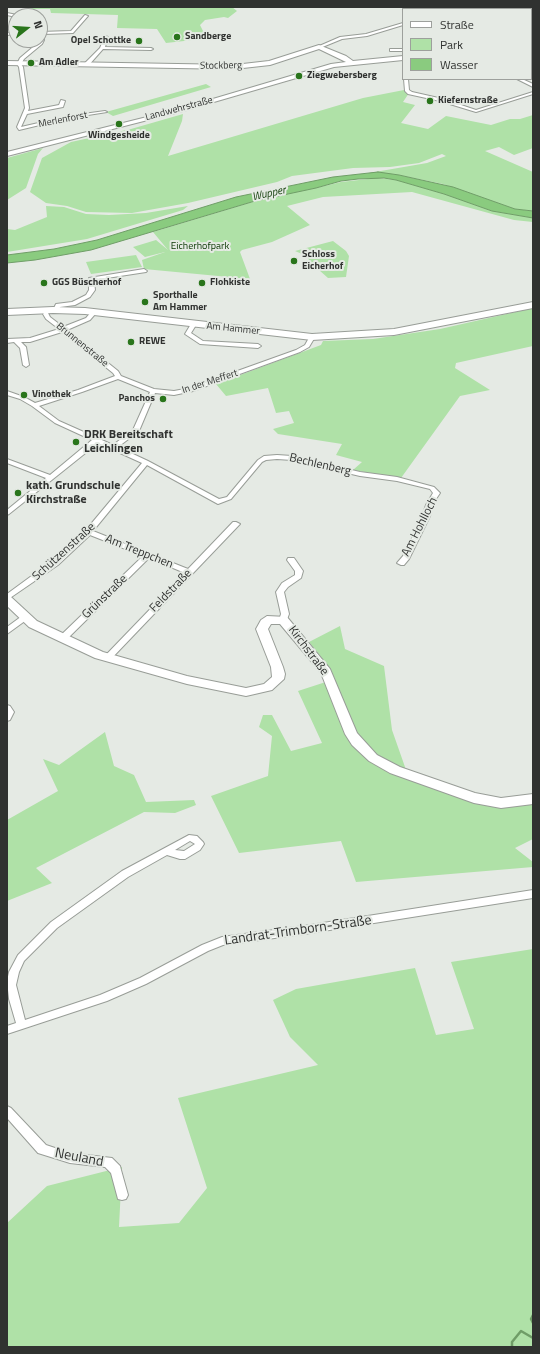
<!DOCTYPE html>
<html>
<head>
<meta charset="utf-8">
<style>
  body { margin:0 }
  #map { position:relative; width:540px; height:1354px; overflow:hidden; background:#e5eae4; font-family:"Titillium Web",sans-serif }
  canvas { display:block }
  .frame { position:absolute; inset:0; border:8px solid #303230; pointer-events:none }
  .legend { position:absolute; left:402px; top:8px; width:130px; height:72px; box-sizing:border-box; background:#e5eae4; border:1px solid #9da09c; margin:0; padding:5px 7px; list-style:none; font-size:12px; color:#303230 }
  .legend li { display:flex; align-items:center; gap:8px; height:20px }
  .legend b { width:20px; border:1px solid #9da09c }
  .north { position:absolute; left:8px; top:8px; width:40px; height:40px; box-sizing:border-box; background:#e5eae4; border:1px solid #9da09c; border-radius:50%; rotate:73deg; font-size:11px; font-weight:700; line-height:16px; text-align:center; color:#303230 }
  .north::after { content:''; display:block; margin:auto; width:14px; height:18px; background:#29751b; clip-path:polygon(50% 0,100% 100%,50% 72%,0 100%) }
</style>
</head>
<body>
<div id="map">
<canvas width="540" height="1354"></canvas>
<div class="frame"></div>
<ul class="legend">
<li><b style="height:5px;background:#fff"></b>Straße</li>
<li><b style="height:11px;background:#afe1a7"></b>Park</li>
<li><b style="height:11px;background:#8acb7f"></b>Wasser</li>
</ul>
<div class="north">N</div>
</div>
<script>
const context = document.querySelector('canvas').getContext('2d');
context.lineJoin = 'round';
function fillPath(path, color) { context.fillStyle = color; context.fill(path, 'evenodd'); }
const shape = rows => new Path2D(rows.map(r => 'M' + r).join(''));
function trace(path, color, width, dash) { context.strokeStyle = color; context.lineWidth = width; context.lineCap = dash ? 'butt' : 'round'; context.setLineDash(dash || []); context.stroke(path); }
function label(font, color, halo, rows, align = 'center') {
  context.font = font + ' "Titillium Web",sans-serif'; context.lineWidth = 4; context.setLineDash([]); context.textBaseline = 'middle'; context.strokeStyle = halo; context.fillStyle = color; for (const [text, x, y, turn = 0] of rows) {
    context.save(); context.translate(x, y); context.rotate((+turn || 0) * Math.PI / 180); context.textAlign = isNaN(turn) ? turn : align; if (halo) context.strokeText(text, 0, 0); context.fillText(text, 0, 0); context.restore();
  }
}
const green = shape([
  [18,7,232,7,237,11,228,18,224,17,205,20,200,25,204,33,193,40,166,43,157,29,117,28,118,15,51,13,50,9,30,9],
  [206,84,211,87,113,116,106,112],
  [404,90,409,93,403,102,415,105,401,123,428,129,446,116,491,125,510,119,520,119,533,115,533,148,514,155,499,147,485,151,533,172,533,211,515,209,443,184,399,175,369,173,427,163,446,156,442,154,419,163,390,167,353,168,292,176,277,182,188,203,132,213,86,212,67,206,46,203,30,192,42,158,71,142,131,129,183,114,182,121,168,156,363,98],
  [43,148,38,154,26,188,7,200,7,158],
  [377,178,396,180,444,194,492,211,533,218,533,222,514,220,412,192,323,197,287,206,310,225,272,242,242,250,240,252,250,279,144,269,142,260,165,252,145,257,133,247,156,240,168,250,153,232,269,197,316,188,341,182],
  [46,206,64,207,86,214,109,215,146,213,188,206,183,210,87,239,7,252,7,229,15,230,47,217],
  [333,241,346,251,349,256,346,277,328,278,319,270,308,264,310,262,307,256,295,251],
  [136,255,142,267,91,274,86,262],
  [533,308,533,346,456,363,455,368,490,390,460,396,401,478,353,470,362,462,336,455,342,444,278,434,273,429,294,423,289,411,276,413,268,388,226,396,216,384,321,345,323,341,373,339,440,329],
  [340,626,345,649,384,666,392,730,405,767,406,777,481,805,522,806,533,803,533,839,515,848,533,862,533,867,356,882,341,841,239,853,211,796,268,776,272,736,259,727,263,715,272,715,291,751,322,743,298,691,335,679,330,669,309,642],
  [105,732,114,766,134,775,146,802,194,800,196,805,175,813,144,812,36,868,52,883,7,901,7,820,58,791,43,759,59,765],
  [533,949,533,1347,7,1347,7,1223,47,1186,122,1167,119,1227,179,1223,207,1188,178,1098,318,1065,290,1037,273,1000,296,989,415,968,436,1035,474,1029,451,962]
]);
const water = shape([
  [378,172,399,175,453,187,515,209,533,211,533,218,492,211,444,194,396,180,384,178,358,179,341,181,316,188,255,201,91,250,35,260,7,263,7,255,54,249,97,240,236,197,333,177,378,172]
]);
const stream = shape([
  [533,1315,531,1319,533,1323],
  [512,1347,512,1342,521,1331,533,1338]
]);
const street = shape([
  [434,7,439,7,436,9,431,9,434,7],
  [486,7,492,7,488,9,482,9,486,7],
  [7,13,17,15,18,16,16,16,16,17,7,15,7,13],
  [85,15,88,16,73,33,43,34,44,40,42,44,24,59,21,64,23,67,29,108,28,111,59,105,61,100,65,101,63,107,27,114,21,127,69,116,105,111,107,112,69,118,19,130,17,127,25,108,19,67,17,64,20,58,39,42,40,32,71,31,85,15],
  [531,17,533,17,533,20,531,20,531,17],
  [403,23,403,25,367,36,342,39,320,48,317,47,340,37,366,34,403,23],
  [531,26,533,26,533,29,531,29,531,26],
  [7,27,16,27,16,29,7,29,7,27],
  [16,32,16,34,7,35,7,33,16,32],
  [105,36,108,37,105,47,151,48,153,49,151,50,103,49,88,66,84,66,84,64,100,48,105,36],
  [390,49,403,49,403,51,390,51,390,49],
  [531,62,533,62,533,65,531,65,531,62],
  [404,79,408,79,409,90,412,92,443,99,476,110,533,92,533,94,476,112,440,101,408,94,405,91,404,79],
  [517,79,522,79,533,84,533,87,517,79],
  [144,269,147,271,146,272,94,280,95,290,90,297,75,305,60,307,58,311,53,310,56,304,72,302,86,295,89,290,89,278,144,269],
  [94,310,97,312,90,320,67,330,118,371,121,376,154,389,174,391,190,388,296,350,305,345,310,336,314,336,315,337,309,347,300,352,193,391,174,395,155,393,139,431,118,447,148,461,219,499,227,497,258,460,264,456,277,455,292,456,360,472,397,477,434,487,440,493,432,505,430,516,409,559,404,565,401,565,397,563,403,556,412,538,422,516,426,505,433,493,430,489,397,481,360,476,292,460,277,459,266,460,262,462,231,499,218,504,147,465,93,531,188,569,233,522,236,522,240,524,110,660,107,661,103,658,185,573,149,558,65,641,59,641,58,639,59,637,143,556,90,535,58,565,7,600,7,594,52,561,86,530,142,463,98,443,53,479,9,514,7,515,7,510,46,478,7,463,7,459,50,475,92,440,55,423,32,406,20,399,7,395,7,391,24,397,35,403,78,390,115,376,113,373,62,332,30,342,21,342,26,347,29,365,26,367,23,365,20,348,14,342,7,343,7,339,30,338,59,329,46,319,43,314,44,313,48,313,50,317,63,327,86,318,92,311,94,310],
  [118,379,150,392,133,430,113,445,59,421,39,406,82,392,118,379],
  [193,323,196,325,191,333,203,341,258,344,261,346,258,348,200,344,185,334,191,324,193,323],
  [288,558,294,558,303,571,301,578,288,587,284,592,289,614,286,622,283,623,279,620,281,614,276,592,282,583,295,575,295,571,287,560,288,558],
  [22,616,28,616,29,618,7,634,7,627,22,616],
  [7,705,10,706,14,712,10,720,7,721,7,705],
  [189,835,197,836,203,842,204,844,200,850,185,859,180,859,167,855,128,877,57,928,24,961,19,972,16,985,25,1020,100,995,140,978,202,945,222,937,304,926,533,890,533,898,304,934,223,945,208,951,146,984,107,1001,7,1034,7,1026,16,1023,9,999,7,981,9,972,18,955,51,922,122,871,189,835],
  [190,841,195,844,184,851,175,850,190,841],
  [7,1106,11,1108,46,1145,70,1153,112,1158,120,1166,121,1170,128,1195,126,1199,122,1200,118,1199,111,1173,105,1167,70,1163,38,1153,7,1118,7,1106]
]);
const secondary = shape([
  [531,40,533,40,533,44,531,44,531,40],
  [319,45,346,56,353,61,403,56,403,60,334,67,183,111,7,156,7,152,179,109,331,64,346,62,319,49,270,65,234,69,7,65,7,61,234,65,269,61,319,45],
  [533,302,533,308,394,335,312,340,85,314,53,313,7,315,7,309,53,307,85,308,312,334,394,329,533,302],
  [7,596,11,597,37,621,103,652,187,676,246,688,264,684,272,677,271,667,256,629,261,620,267,616,287,617,330,669,357,733,377,755,400,767,475,793,501,798,533,794,533,804,501,808,474,803,390,773,369,761,352,745,345,734,321,673,280,624,271,624,268,629,283,667,285,674,284,679,272,690,246,696,187,684,95,658,29,627,7,606,7,596]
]);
const markers = [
  [177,37,4,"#29751b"],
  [139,41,4,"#29751b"],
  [31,63,4,"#29751b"],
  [299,76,4,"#29751b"],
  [430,101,4,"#29751b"],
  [119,124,4,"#29751b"],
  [294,261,4,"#29751b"],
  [44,283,4,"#29751b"],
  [202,283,4,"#29751b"],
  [145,302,4,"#29751b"],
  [131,342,4,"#29751b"],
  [24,395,4,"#29751b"],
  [163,399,4,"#29751b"],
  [76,442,4,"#29751b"],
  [18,493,4,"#29751b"]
];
const farPoinames = [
  ["Sandberge",185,37],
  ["Opel Schottke",131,41,"right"],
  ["Am Adler",39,63],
  ["Ziegwebersberg",307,76],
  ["Kiefernstraße",438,101],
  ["Windgesheide",119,136,"center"],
  ["Schloss",302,255],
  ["Eicherhof",302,267],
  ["GGS Büscherhof",52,283],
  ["Flohkiste",210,283],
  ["Sporthalle",153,296],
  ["Am Hammer",153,308],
  ["REWE",139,342],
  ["Vinothek",32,395],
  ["Panchos",155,399,"right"]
];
const farStreetnames = [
  ["Stockberg",221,66,-1],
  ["Landwehrstraße",179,109,-15],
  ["Merlenforst",63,120,-11],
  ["Am Hammer",233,329,6],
  ["Brunnenstraße",82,345,39],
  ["In der Meffert",210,382,-18]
];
const farParknames = [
  ["Eicherhofpark",200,247]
];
const farWaternames = [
  ["Wupper",269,194,-12]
];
const poiNames = [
  ["DRK Bereitschaft",84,435],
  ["Leichlingen",84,449],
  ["kath. Grundschule",26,486],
  ["Kirchstraße",26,500]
];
const streetNames = [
  ["Bechlenberg",320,465,13],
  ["Am Hohlloch",420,527,-63],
  ["Schützenstraße",64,552,-42],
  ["Am Treppchen",139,552,22],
  ["Feldstraße",171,591,-46],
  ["Grünstraße",105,597,-44],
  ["Kirchstraße",308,651,53]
];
const nearStreetnames = [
  ["Landrat-Trimborn-Straße",298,931,-8],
  ["Neuland",79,1158,11]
];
fillPath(green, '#afe1a7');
fillPath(water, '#8acb7f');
trace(water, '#6f9d67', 1);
trace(stream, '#6f9d67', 2.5);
trace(street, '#989d97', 2);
trace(secondary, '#989d97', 2);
fillPath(street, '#fff');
fillPath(secondary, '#fff');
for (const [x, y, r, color] of markers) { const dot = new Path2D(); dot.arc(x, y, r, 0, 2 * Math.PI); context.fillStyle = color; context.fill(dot); trace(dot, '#e5eae4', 1.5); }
label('bold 10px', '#303230', '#e5eae4', farPoinames, 'left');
label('10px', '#303230', '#e5eae4', farStreetnames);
label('10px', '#073401', '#e5eae4', farParknames);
label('italic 11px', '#103c08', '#e5eae4', farWaternames);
label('bold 12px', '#303230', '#e5eae4', poiNames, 'left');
label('12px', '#303230', '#e5eae4', streetNames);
label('14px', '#303230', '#e5eae4', nearStreetnames);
</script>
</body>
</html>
